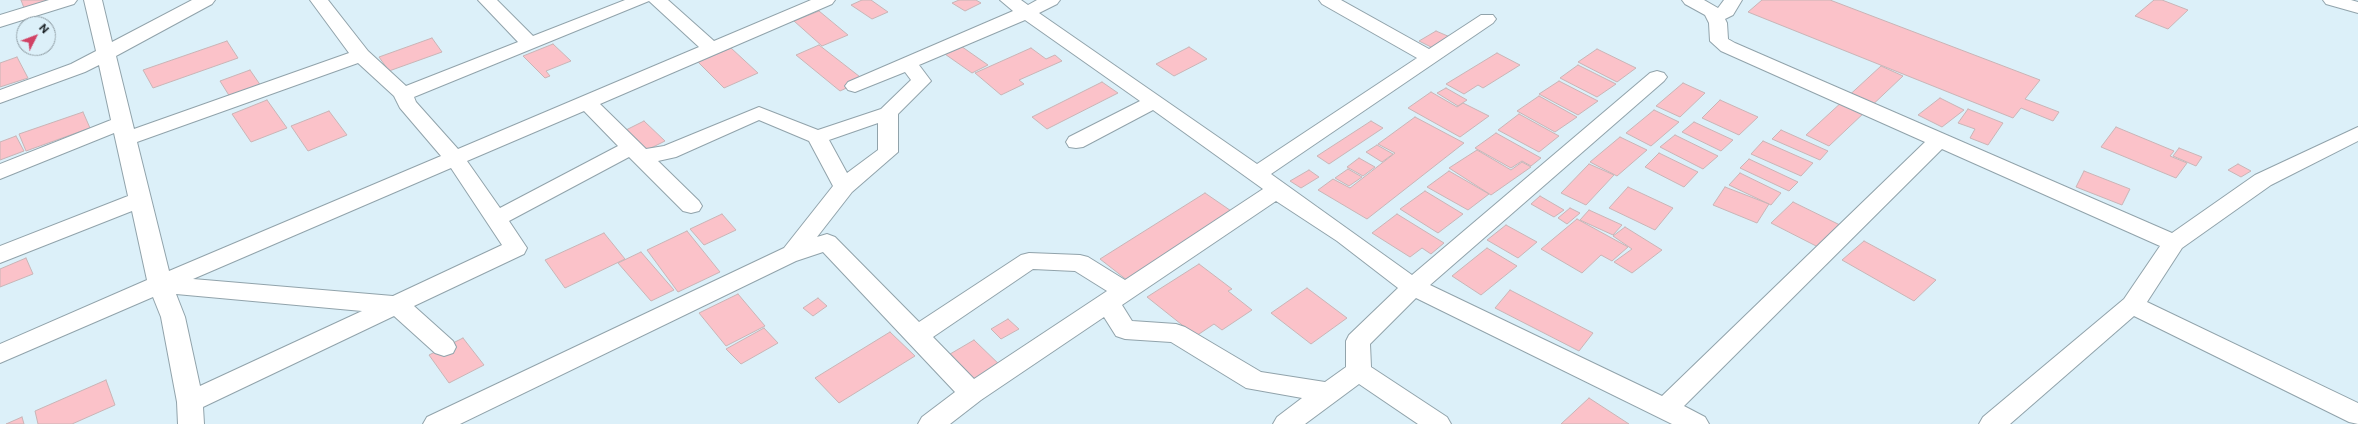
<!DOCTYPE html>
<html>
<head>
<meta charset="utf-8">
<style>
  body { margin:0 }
  #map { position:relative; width:2358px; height:424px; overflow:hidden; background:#dcf0f9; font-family:Commissioner,sans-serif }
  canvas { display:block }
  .north { position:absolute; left:16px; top:16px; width:40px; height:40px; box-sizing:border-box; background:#dcf0f9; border:1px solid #909ea5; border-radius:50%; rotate:48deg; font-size:11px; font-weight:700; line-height:16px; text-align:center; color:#1d2428 }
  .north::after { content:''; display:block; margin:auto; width:14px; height:18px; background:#d14265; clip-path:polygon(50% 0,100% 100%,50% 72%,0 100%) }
</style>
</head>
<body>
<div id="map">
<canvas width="2358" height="424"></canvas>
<div class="north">N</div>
</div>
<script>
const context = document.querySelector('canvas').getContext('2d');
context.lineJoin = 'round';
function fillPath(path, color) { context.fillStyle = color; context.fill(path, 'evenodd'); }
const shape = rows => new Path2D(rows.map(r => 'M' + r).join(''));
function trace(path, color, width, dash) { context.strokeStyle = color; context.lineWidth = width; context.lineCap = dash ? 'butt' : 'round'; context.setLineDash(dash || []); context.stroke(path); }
const building = shape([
  [21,0,48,0,24,8,21,0],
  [862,0,871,0,888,12,872,19,851,5,862,0],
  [959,0,976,0,981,3,965,11,952,3,959,0],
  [1762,0,1830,0,2040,80,2025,99,2059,112,2053,121,2021,108,2013,118,1748,12,1762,0],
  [2154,0,2162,0,2188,10,2168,29,2135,16,2154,0],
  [819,11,848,35,822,46,794,21,819,11],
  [1436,31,1450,37,1433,48,1419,41,1436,31],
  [432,38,442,52,389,71,379,57,432,38],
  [227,41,238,58,153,88,143,70,227,41],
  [553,44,571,61,546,71,550,76,545,78,523,56,553,44],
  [958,44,988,65,972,73,942,52,958,44],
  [819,45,864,80,840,91,796,55,819,45],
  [1189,47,1207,59,1174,76,1156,64,1189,47],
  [731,48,758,73,724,88,698,62,731,48],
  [1031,48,1046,59,1055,55,1062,61,1019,80,1024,84,1001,95,975,73,1031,48],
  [1597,49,1636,68,1617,82,1578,62,1597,49],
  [1497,53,1520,65,1483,88,1478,85,1464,94,1446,84,1497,53],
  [17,57,28,78,0,87,0,63,17,57],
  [1578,65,1616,84,1597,97,1560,78,1578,65],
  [1881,66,1903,76,1829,146,1806,135,1881,66],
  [250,70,261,86,230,97,220,81,250,70],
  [1559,81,1598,101,1578,115,1539,94,1559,81],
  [1102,82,1118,93,1047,129,1032,117,1102,82],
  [1683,83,1705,93,1680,117,1656,106,1683,83],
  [1446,88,1467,100,1458,106,1437,93,1446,88],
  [1431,92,1457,107,1463,103,1489,116,1460,137,1408,108,1431,92],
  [1539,96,1577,117,1555,132,1517,111,1539,96],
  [1940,98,1964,110,1942,127,1918,115,1940,98],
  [267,100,287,128,251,142,232,114,267,100],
  [1720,100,1758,117,1739,135,1702,118,1720,100],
  [1968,109,2003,123,1988,145,1970,138,1975,129,1958,123,1968,109],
  [1654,110,1679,122,1651,146,1626,133,1654,110],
  [329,111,347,135,308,151,291,126,329,111],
  [83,112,90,128,26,151,19,134,83,112],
  [1519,114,1559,136,1539,152,1498,130,1519,114],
  [1415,117,1464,143,1367,219,1318,190,1333,179,1350,188,1395,153,1378,144,1415,117],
  [644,121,665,141,643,152,622,132,644,121],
  [1371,121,1383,128,1329,164,1317,156,1371,121],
  [1694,122,1733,140,1721,151,1682,132,1694,122],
  [2116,127,2174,151,2170,156,2187,163,2176,178,2101,147,2116,127],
  [1781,130,1828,151,1820,160,1772,139,1781,130],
  [1496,133,1541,158,1531,166,1522,161,1511,168,1475,148,1496,133],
  [1675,135,1718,156,1703,169,1660,147,1675,135],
  [16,136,24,151,0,160,0,142,16,136],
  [1620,137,1647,150,1617,176,1590,162,1620,137],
  [1763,141,1813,163,1801,176,1751,154,1763,141],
  [1377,145,1393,154,1382,162,1366,152,1377,145],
  [2179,148,2202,157,2196,166,2173,156,2179,148],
  [1477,150,1511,170,1522,162,1531,167,1491,195,1449,168,1477,150],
  [1659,153,1698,172,1684,187,1645,167,1659,153],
  [1359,158,1375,167,1363,176,1347,167,1359,158],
  [1749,159,1798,182,1789,191,1740,168,1749,159],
  [1589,164,1614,175,1586,205,1561,193,1589,164],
  [2238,164,2251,171,2241,177,2228,170,2238,164],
  [1348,169,1362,177,1349,186,1335,178,1348,169],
  [1309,170,1319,177,1301,188,1290,181,1309,170],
  [1449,171,1489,194,1468,210,1427,187,1449,171],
  [2084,171,2130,189,2122,205,2076,187,2084,171],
  [1740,173,1781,193,1771,205,1729,185,1740,173],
  [1628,187,1673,208,1655,230,1609,208,1628,187],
  [1725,187,1769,204,1757,223,1713,205,1725,187],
  [1425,191,1463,214,1438,233,1400,209,1425,191],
  [1205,193,1237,215,1132,284,1100,259,1205,193],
  [1540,196,1564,210,1554,217,1531,204,1540,196],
  [1793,202,1842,226,1820,248,1771,223,1793,202],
  [1570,208,1580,213,1567,224,1558,218,1570,208],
  [1589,210,1622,225,1613,235,1580,220,1589,210],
  [722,214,736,230,704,245,690,229,722,214],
  [1397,214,1444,243,1431,254,1422,248,1410,257,1372,233,1397,214],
  [1577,219,1628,247,1612,261,1601,255,1582,273,1541,249,1577,219],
  [1506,225,1537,242,1518,258,1487,240,1506,225],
  [1625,227,1662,250,1632,273,1614,262,1632,249,1613,236,1625,227],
  [687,231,720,272,678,292,647,250,687,231],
  [604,233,625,259,565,288,545,260,604,233],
  [1864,241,1936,280,1914,301,1842,260,1864,241],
  [1487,248,1517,266,1481,295,1452,276,1487,248],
  [641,252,674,290,651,301,618,263,641,252],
  [26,258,33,274,0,287,0,269,26,258],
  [1199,264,1232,289,1228,291,1252,310,1222,330,1214,324,1196,336,1147,297,1199,264],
  [1307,288,1347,318,1311,344,1271,313,1307,288],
  [1510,290,1593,333,1579,351,1495,308,1510,290],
  [738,294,765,326,726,346,699,313,738,294],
  [818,298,827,306,813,316,803,308,818,298],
  [1008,319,1019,329,1001,339,991,329,1008,319],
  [764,328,778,343,741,364,726,349,764,328],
  [890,332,915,356,839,403,815,378,890,332],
  [463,338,484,365,449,383,429,355,463,338],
  [974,340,1003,368,973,385,945,357,974,340],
  [106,380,115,405,72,424,38,424,35,411,106,380],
  [1589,398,1629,424,1561,424,1589,398],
  [22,417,24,424,6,424,22,417]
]);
const street = shape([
  [49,0,77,0,74,4,0,27,0,15,49,0],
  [84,0,102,0,112,42,192,0,215,0,212,4,116,56,134,129,349,53,310,0,328,0,368,51,406,86,518,42,478,0,497,0,533,36,625,0,668,0,714,41,811,0,835,0,832,4,600,104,646,149,664,146,759,107,818,130,881,109,911,80,905,72,855,92,848,90,845,86,848,82,1013,11,1000,0,1021,0,1028,5,1037,0,1060,0,1057,4,1039,13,1257,164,1417,58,1322,4,1319,0,1341,0,1429,49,1481,15,1493,15,1496,19,1493,23,1271,174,1412,275,1650,73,1657,71,1664,73,1667,77,1664,81,1430,285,1662,396,1925,142,1721,51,1710,41,1709,23,1705,15,1685,4,1682,0,1704,0,1718,8,1724,0,1742,0,1733,15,1725,19,1727,23,1728,39,1735,43,2172,233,2255,175,2358,127,2358,141,2271,185,2182,248,2147,302,2358,403,2358,424,2349,422,2134,316,2010,424,1979,424,1983,417,2124,299,2160,246,1942,149,1684,406,1705,417,1709,424,1672,424,1416,298,1370,344,1371,367,1447,417,1451,424,1418,424,1359,384,1305,424,1273,424,1277,417,1302,398,1246,388,1171,342,1125,339,1116,336,1104,317,981,400,950,424,918,424,922,417,955,392,823,252,796,261,460,424,423,424,427,417,784,248,833,186,809,141,759,120,676,157,658,161,699,201,702,206,699,211,691,213,683,211,629,157,509,221,527,248,524,254,414,306,453,341,456,347,453,353,444,356,435,353,394,316,203,407,204,424,178,424,177,402,161,317,153,297,0,363,0,344,147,280,132,211,0,263,0,246,128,196,114,133,0,179,0,164,111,120,99,65,85,72,0,103,0,90,71,64,96,51,84,0],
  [649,1,699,47,458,149,416,102,414,97,649,1],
  [1025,20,1140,101,1069,137,1066,142,1069,147,1076,148,1083,147,1153,110,1263,189,1125,280,1088,257,1080,255,1029,253,1021,255,919,322,835,237,827,234,817,237,852,192,898,152,898,114,931,81,919,65,1025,20],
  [358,63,394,96,400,108,441,156,169,271,137,142,358,63],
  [584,111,618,146,500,208,467,161,584,111],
  [878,123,878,150,847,173,829,140,878,123],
  [451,168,502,245,393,296,193,279,451,168],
  [1276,201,1337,241,1398,288,1349,335,1346,341,1346,367,1325,382,1261,372,1185,327,1176,324,1132,321,1122,305,1276,201],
  [1033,269,1075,271,1107,291,974,379,933,337,1033,269],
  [176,294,362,311,200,386,185,317,176,294],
  [2323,0,2351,0,2358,2,2358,13,2326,4,2323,0]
]);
fillPath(building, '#fbc2c9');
trace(building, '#c9b4b6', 1);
trace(street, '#91a3ab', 2);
fillPath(street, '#fff');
</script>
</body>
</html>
